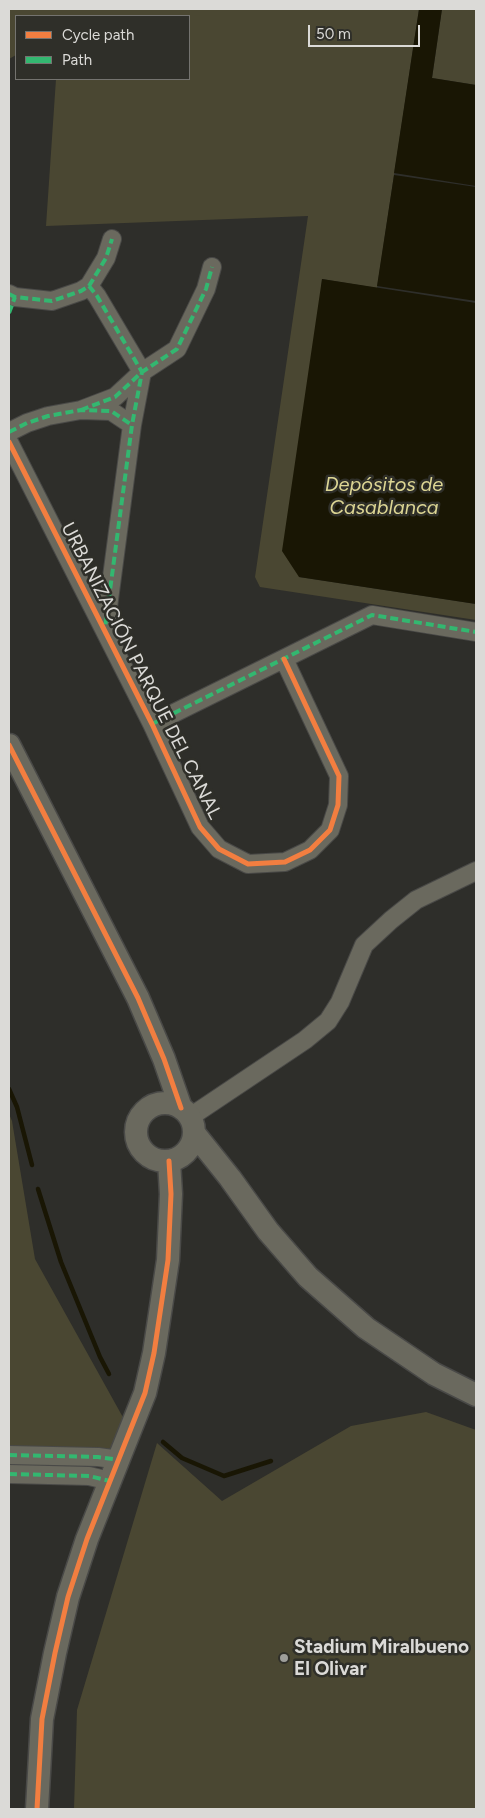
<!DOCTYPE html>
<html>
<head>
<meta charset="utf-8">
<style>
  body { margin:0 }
  #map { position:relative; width:485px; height:1818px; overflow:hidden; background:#2e2e2a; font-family:Figtree,sans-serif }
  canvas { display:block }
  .frame { position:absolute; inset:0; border:10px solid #dbdad7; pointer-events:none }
  .legend { position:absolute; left:15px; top:15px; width:175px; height:65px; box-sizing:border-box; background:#2f2f29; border:1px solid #74736f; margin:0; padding:6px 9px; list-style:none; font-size:15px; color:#dbdad7 }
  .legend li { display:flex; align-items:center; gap:10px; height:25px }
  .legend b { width:25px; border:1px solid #74736f }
  .scale { position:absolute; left:308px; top:25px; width:112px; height:22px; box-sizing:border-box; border:2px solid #dbdad7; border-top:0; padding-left:6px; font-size:15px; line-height:18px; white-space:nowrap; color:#dbdad7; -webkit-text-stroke:4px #2f2f29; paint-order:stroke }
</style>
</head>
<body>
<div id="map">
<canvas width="485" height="1818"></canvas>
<div class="frame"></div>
<ul class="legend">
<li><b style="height:6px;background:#f27e40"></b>Cycle path</li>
<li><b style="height:6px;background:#33b770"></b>Path</li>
</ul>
<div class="scale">50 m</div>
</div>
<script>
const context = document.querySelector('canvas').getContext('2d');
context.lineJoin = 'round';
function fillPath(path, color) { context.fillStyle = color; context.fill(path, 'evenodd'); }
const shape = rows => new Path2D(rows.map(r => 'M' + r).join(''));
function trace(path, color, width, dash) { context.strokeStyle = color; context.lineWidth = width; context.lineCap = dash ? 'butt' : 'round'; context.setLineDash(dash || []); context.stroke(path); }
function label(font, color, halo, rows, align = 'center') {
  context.font = font + ' Figtree,sans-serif'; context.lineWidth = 5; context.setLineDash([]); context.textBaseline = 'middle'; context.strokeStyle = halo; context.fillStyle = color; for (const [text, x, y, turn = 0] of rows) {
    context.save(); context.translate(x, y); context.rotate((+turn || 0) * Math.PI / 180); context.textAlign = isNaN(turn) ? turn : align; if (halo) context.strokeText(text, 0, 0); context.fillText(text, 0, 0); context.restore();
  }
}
const green = shape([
  [9,9,419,9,377,288,322,279,299,577,476,604,476,620,260,587,255,577,308,216,46,226,56,79,189,79,189,16,16,16,16,55,9,59],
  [442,9,476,9,476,85,432,78],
  [9,1114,12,1121,35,1259,135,1439,126,1459,9,1454],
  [426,1412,476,1430,476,1809,74,1809,77,1710,157,1443,222,1501,351,1426]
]);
const water = shape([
  [419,9,442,9,432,78,476,85,476,186,394,173],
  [394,175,476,187,476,301,377,286],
  [322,279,476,303,476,604,299,577,282,551]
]);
const stream = shape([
  [9,1089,17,1107,32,1165],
  [38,1189,61,1262,100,1357,109,1374],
  [163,1442,182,1458,224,1476,271,1461]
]);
const minor = shape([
  [89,286,97,296,142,372,132,425,105,630],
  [9,294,15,297,52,301,81,291,89,286,106,258,112,239],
  [81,410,115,397,142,372,177,349,206,289,212,267],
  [9,432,27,423,48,416,81,410,111,411,132,425],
  [9,442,152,724,200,827,219,849,248,864,285,862,310,850,330,830,338,805,339,776,284,659],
  [152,724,372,615,476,632],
  [190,1117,305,1040,328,1021,340,1002,364,945,391,920,416,900,476,871],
  [9,1455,98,1457,120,1460],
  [9,1474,89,1476,110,1481]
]);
const tertiary = shape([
  [9,745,138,998,164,1059,181,1108],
  '136 1132a29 29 0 1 1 58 0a29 29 0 1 1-58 0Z',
  [194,1133,230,1178,268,1231,308,1277,366,1328,434,1374,476,1395],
  [37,1809,42,1719,55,1653,68,1597,87,1539,145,1393,154,1353,168,1260,171,1194,169,1161]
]);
const quiet = shape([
  [89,286,97,296,142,372,132,425,105,628],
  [9,294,15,297,52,301,81,291,89,286,106,258,112,239],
  [9,313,15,297],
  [81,410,115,397,142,372,177,349,206,289,212,267],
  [9,432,27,423,48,416,81,410,111,411,132,425],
  [152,724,372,615,476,632],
  [9,1455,98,1457,120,1460],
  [9,1474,89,1476,110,1481]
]);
const cycleway = shape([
  [9,442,152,724,200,827,219,849,248,864,285,862,310,850,330,830,338,805,339,776,284,659],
  [9,745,138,998,164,1059,181,1108],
  [37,1809,42,1719,55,1653,68,1597,87,1539,145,1393,154,1353,168,1260,171,1194,169,1161]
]);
const markers = [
  [284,1658,5,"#9e9e9a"]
];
const streetNames = [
  ["URBANIZACIÓN PARQUE DEL CANAL",141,671,63]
];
const poiNames = [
  ["Stadium Miralbueno",294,1647],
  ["El Olivar",294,1669]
];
const waterNames = [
  ["Depósitos de",384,485],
  ["Casablanca",384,508]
];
fillPath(green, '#4a4732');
fillPath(water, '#191604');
trace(stream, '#191604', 4.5);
trace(minor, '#494947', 20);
trace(tertiary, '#494947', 25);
trace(minor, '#6a695e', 18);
trace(tertiary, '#6a695e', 22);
trace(quiet, '#33b770', 4, [8, 4]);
trace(cycleway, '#f27e40', 5);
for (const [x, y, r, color] of markers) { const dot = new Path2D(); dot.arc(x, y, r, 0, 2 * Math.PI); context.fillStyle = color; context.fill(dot); trace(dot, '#2f2f29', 2); }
label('19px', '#dbdad7', '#2f2f29', streetNames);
label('bold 19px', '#dbdad7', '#2f2f29', poiNames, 'left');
label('italic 20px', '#ddd694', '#2f2f29', waterNames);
</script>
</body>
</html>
